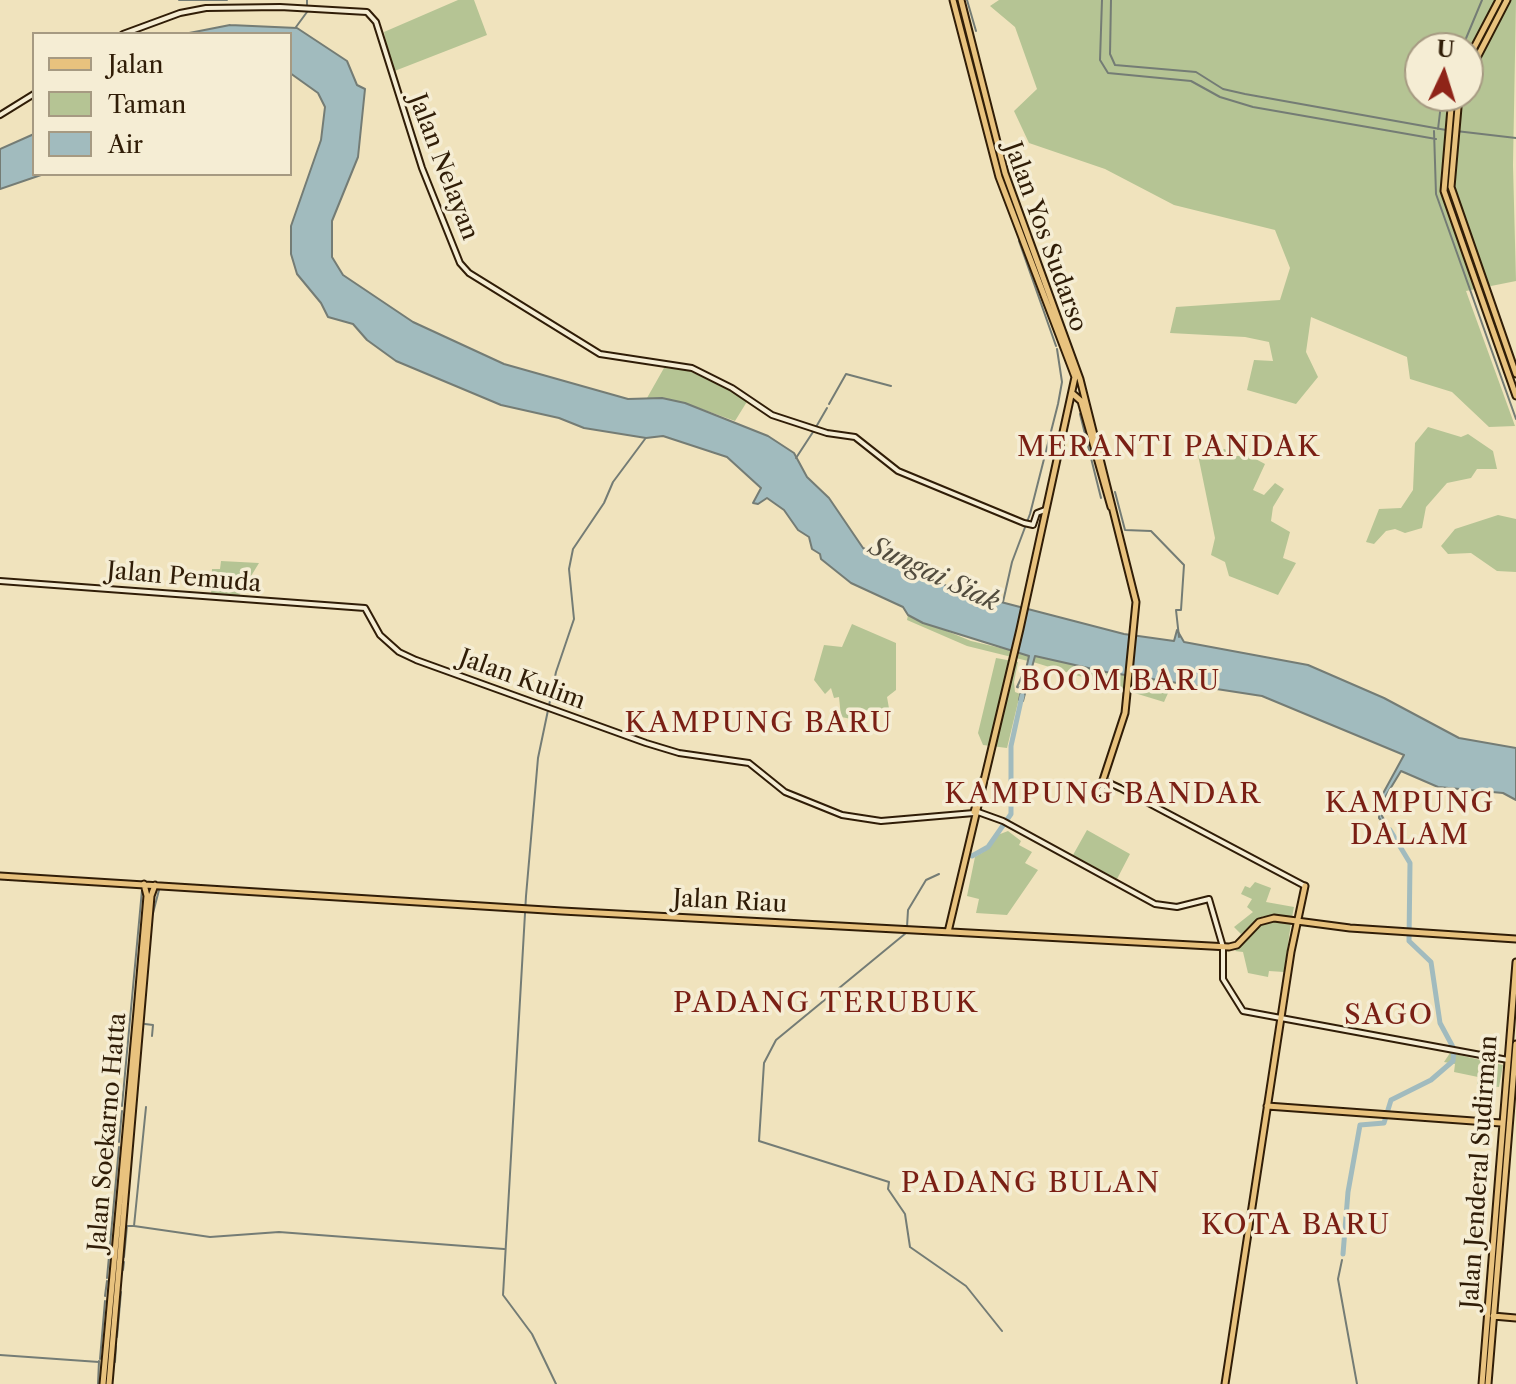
<!DOCTYPE html>
<html>
<head>
<meta charset="utf-8">
<style>
  body { margin:0 }
  #map { position:relative; width:1516px; height:1384px; overflow:hidden; background:#f0e3bd; font-family:"Libre Caslon Text",serif }
  canvas { display:block }
  .legend { position:absolute; left:32px; top:32px; width:260px; height:144px; box-sizing:border-box; background:#f5edd4; border:2px solid #a69a82; margin:0; padding:10px 14px; list-style:none; font-size:24px; color:#301d07 }
  .legend li { display:flex; align-items:center; gap:16px; height:40px }
  .legend b { width:40px; border:2px solid #a69a82 }
  .north { position:absolute; left:1404px; top:32px; width:80px; height:80px; box-sizing:border-box; background:#f5edd4; border:2px solid #a69a82; border-radius:50%; rotate:4deg; font-size:22px; font-weight:700; line-height:32px; text-align:center; color:#301d07 }
  .north::after { content:''; display:block; margin:auto; width:28px; height:36px; background:#8f2418; clip-path:polygon(50% 0,100% 100%,50% 72%,0 100%) }
</style>
</head>
<body>
<div id="map">
<canvas width="1516" height="1384"></canvas>
<ul class="legend">
<li><b style="height:10px;background:#e8c27e"></b>Jalan</li>
<li><b style="height:22px;background:#b5c494"></b>Taman</li>
<li><b style="height:22px;background:#a1bbbe"></b>Air</li>
</ul>
<div class="north">U</div>
</div>
<script>
const context = document.querySelector('canvas').getContext('2d');
context.lineJoin = 'round';
function fillPath(path, color) { context.fillStyle = color; context.fill(path, 'evenodd'); }
const shape = rows => new Path2D(rows.map(r => 'M' + r).join(''));
function trace(path, color, width, dash) { context.strokeStyle = color; context.lineWidth = width; context.lineCap = dash ? 'butt' : 'round'; context.setLineDash(dash || []); context.stroke(path); }
function label(font, color, halo, rows, align = 'center') {
  context.font = font + ' "Libre Caslon Text",serif'; context.lineWidth = 7; context.setLineDash([]); context.textBaseline = 'middle'; context.strokeStyle = halo; context.fillStyle = color; for (const [text, x, y, turn = 0] of rows) {
    context.save(); context.translate(x, y); context.rotate((+turn || 0) * Math.PI / 180); context.textAlign = isNaN(turn) ? turn : align; if (halo) context.strokeText(text, 0, 0); context.fillText(text, 0, 0); context.restore();
  }
}
const green = shape([
  [458,0,474,0,487,35,392,72,384,32],
  [999,0,1516,0,1513,165,1516,281,1466,291,1515,426,1489,427,1452,392,1410,379,1407,357,1311,317,1306,352,1318,377,1296,404,1247,390,1254,360,1273,361,1269,342,1245,337,1170,333,1176,307,1280,300,1290,268,1275,230,1174,205,1105,169,1029,143,1014,111,1037,89,1015,27,990,6],
  [1420,48,1468,48,1468,96,1420,96],
  [664,368,686,370,715,381,748,400,735,421,685,403,647,398],
  [1428,427,1461,437,1468,434,1493,451,1497,469,1477,469,1471,478,1447,483,1426,507,1422,528,1405,533,1395,529,1386,531,1374,544,1366,542,1379,509,1401,508,1413,490,1415,443],
  [1225,449,1232,456,1250,456,1265,464,1253,490,1264,495,1275,483,1284,489,1273,507,1271,521,1290,532,1283,558,1296,563,1278,595,1229,576,1225,562,1211,555,1215,538,1198,455],
  [1498,515,1516,519,1516,572,1497,571,1471,553,1448,554,1441,546,1455,529],
  [221,561,259,563,237,599,211,596,212,569,220,569],
  [908,615,971,641,1022,653,1029,656,1028,661,967,646,907,620],
  [852,624,896,643,896,690,887,697,890,714,858,709,857,720,841,717,839,697,834,698,831,688,825,694,814,680,824,645,842,647],
  [1035,656,1106,672,1174,680,1164,702,1033,662],
  [996,658,1018,662,1014,682,1015,692,1020,694,1007,748,983,745,978,733],
  [1087,830,1130,854,1117,879,1073,855],
  [1008,831,1021,841,1019,845,1032,852,1025,863,1038,870,1007,915,976,913,979,899,967,896,975,857,985,851,995,836],
  [1255,882,1271,888,1266,902,1294,907,1292,917,1263,916,1241,934,1234,927,1253,912,1247,907,1252,899,1241,894,1245,886,1250,888],
  [1269,921,1291,923,1284,972,1269,971,1268,977,1248,973,1243,952,1235,951,1259,925],
  [1450,1053,1503,1065,1499,1087,1477,1085,1478,1077,1454,1072,1455,1064,1444,1062]
]);
const water = shape([
  [230,25,297,28,347,61,357,85,365,89,358,157,332,221,332,257,343,275,413,322,504,364,628,399,662,398,685,403,768,436,794,453,807,477,829,498,863,548,882,557,894,558,898,566,981,600,997,601,1124,634,1174,641,1177,630,1184,642,1308,665,1384,698,1459,738,1516,748,1516,800,1503,793,1438,787,1401,771,1384,799,1382,816,1392,833,1379,818,1380,799,1404,755,1262,696,1106,672,1035,656,1023,701,1019,700,1029,656,923,623,908,615,903,607,851,583,821,559,820,554,812,549,809,537,798,530,784,510,767,498,758,504,753,503,761,488,727,457,663,436,646,438,584,428,559,418,501,405,396,361,367,340,353,324,328,317,321,303,297,274,291,254,291,226,321,140,325,107,318,93,290,73,290,34,184,34,230,25],
  [34,134,34,174,44,174,0,189,0,149,34,134]
]);
const stream = shape([
  [179,0,227,0],
  [967,0,976,31],
  [1102,0,1100,60,1108,73,1191,81,1220,97,1253,107,1436,139],
  [1111,0,1110,54,1115,65,1196,72,1223,89,1245,94,1446,130],
  [296,27,307,12,307,0],
  [1462,48,1482,0],
  [1438,129,1442,96],
  [1434,131,1436,194,1516,419],
  [1456,131,1516,138],
  [1019,241,1056,346],
  [829,404,846,374,891,386],
  [1080,414,1101,498],
  [816,427,827,408],
  [796,458,813,432],
  [1115,492,1125,530,1151,531,1184,565,1181,610,1176,610,1179,637],
  [1003,602,1012,562,1030,514,1058,404,1062,382,1057,349],
  [1023,689,1017,687,1023,674],
  [153,913,159,890],
  [907,927,908,910,926,880,939,874],
  [906,933,776,1040,764,1063,759,1141,889,1182,888,1189,905,1214,910,1247,966,1286,1002,1331],
  [145,1024,153,1025,152,1036],
  [122,1106,142,890],
  [119,1142,122,1111],
  [134,1226,210,1237,279,1232,504,1249],
  [124,1257,127,1226,134,1226,146,1107],
  [1342,1260,1338,1279,1357,1384],
  [123,1270,124,1262],
  [107,1278,119,1147],
  [105,1296,107,1281],
  [117,1337,121,1292],
  [0,1355,99,1362],
  [100,1359,105,1301],
  [115,1362,116,1346],
  [98,1384,99,1361],
  [556,1384,532,1334,503,1295,526,896,538,758,556,672,574,619,569,569,573,549,604,503,613,482,645,439]
]);
const river = shape([
  [972,856,988,847,1011,814,1011,746,1022,696],
  [1343,1254,1348,1192,1360,1125,1384,1123,1391,1100,1431,1080,1453,1061,1454,1049,1440,1023,1431,962,1409,941,1410,863,1390,830]
]);
const secondary = shape([
  [123,34,180,13,206,8,280,7,367,12,376,22,422,168,460,263,469,273,600,354,692,368,732,388,772,415,827,433,855,437,898,471,1024,523,1033,525,1037,513,1045,510],
  [0,115,34,94],
  [0,581,365,608,380,635,399,652,416,660,646,743,679,753,749,763,785,792,842,815,881,821,974,813],
  [1099,793,1107,782,1120,788,1305,886],
  [978,812,1003,821,1155,904,1177,907,1209,899,1223,947,1223,979,1243,1011,1508,1060]
]);
const primary = shape([
  [961,0,1005,173,1080,379,1136,602,1125,713,1103,780],
  [1468,59,1499,0],
  [1468,75,1507,0],
  [1452,96,1444,191,1516,396],
  [1459,96,1451,187,1516,374],
  [1073,394,1081,401,1111,507],
  [974,812,983,780],
  [0,876,562,911,1229,947,1237,945,1259,922,1274,918,1350,928,1516,939],
  [948,932,1020,629,1075,377,999,177,953,0],
  [1267,1106,1501,1123],
  [1493,1316,1516,1318],
  [103,1384,137,1011,147,896,144,884],
  [109,1384,151,896,155,885],
  [1225,1384,1291,952,1305,886],
  [1482,1384,1516,962],
  [1488,1384,1516,1044]
]);
const streetNames = [
  ["Jalan Nelayan",443,167,69],
  ["Jalan Yos Sudarso",1045,237,70],
  ["Jalan Pemuda",184,578,5],
  ["Jalan Kulim",522,680,20],
  ["Jalan Riau",730,902,3],
  ["Jalan Soekarno Hatta",108,1132,-85],
  ["Jalan Jenderal Sudirman",1480,1172,-86]
];
const waterNames = [
  ["Sungai Siak",934,575,25]
];
const quarterNames = [
  ["MERANTI PANDAK",1169,448],
  ["BOOM BARU",1121,682],
  ["KAMPUNG BARU",759,724],
  ["KAMPUNG BANDAR",1103,795],
  ["KAMPUNG",1410,804],
  ["DALAM",1410,836],
  ["PADANG TERUBUK",826,1004],
  ["SAGO",1389,1016],
  ["PADANG BULAN",1031,1184],
  ["KOTA BARU",1296,1226]
];
fillPath(green, '#b5c494');
fillPath(water, '#a1bbbe');
trace(water, '#747c75', 2);
trace(stream, '#747c75', 2);
trace(river, '#a1bbbe', 5);
trace(secondary, '#301d07', 8);
trace(primary, '#301d07', 9);
trace(secondary, '#f5edd4', 4);
trace(primary, '#e8c27e', 5);
label('24px', '#301d07', '#f5edd4', streetNames);
label('italic 26px', '#524c3e', '#f5edd4', waterNames);
context.letterSpacing = '2px';
label('28px', '#7a1f14', '#f5edd4', quarterNames);
context.letterSpacing = '0px';
</script>
</body>
</html>
